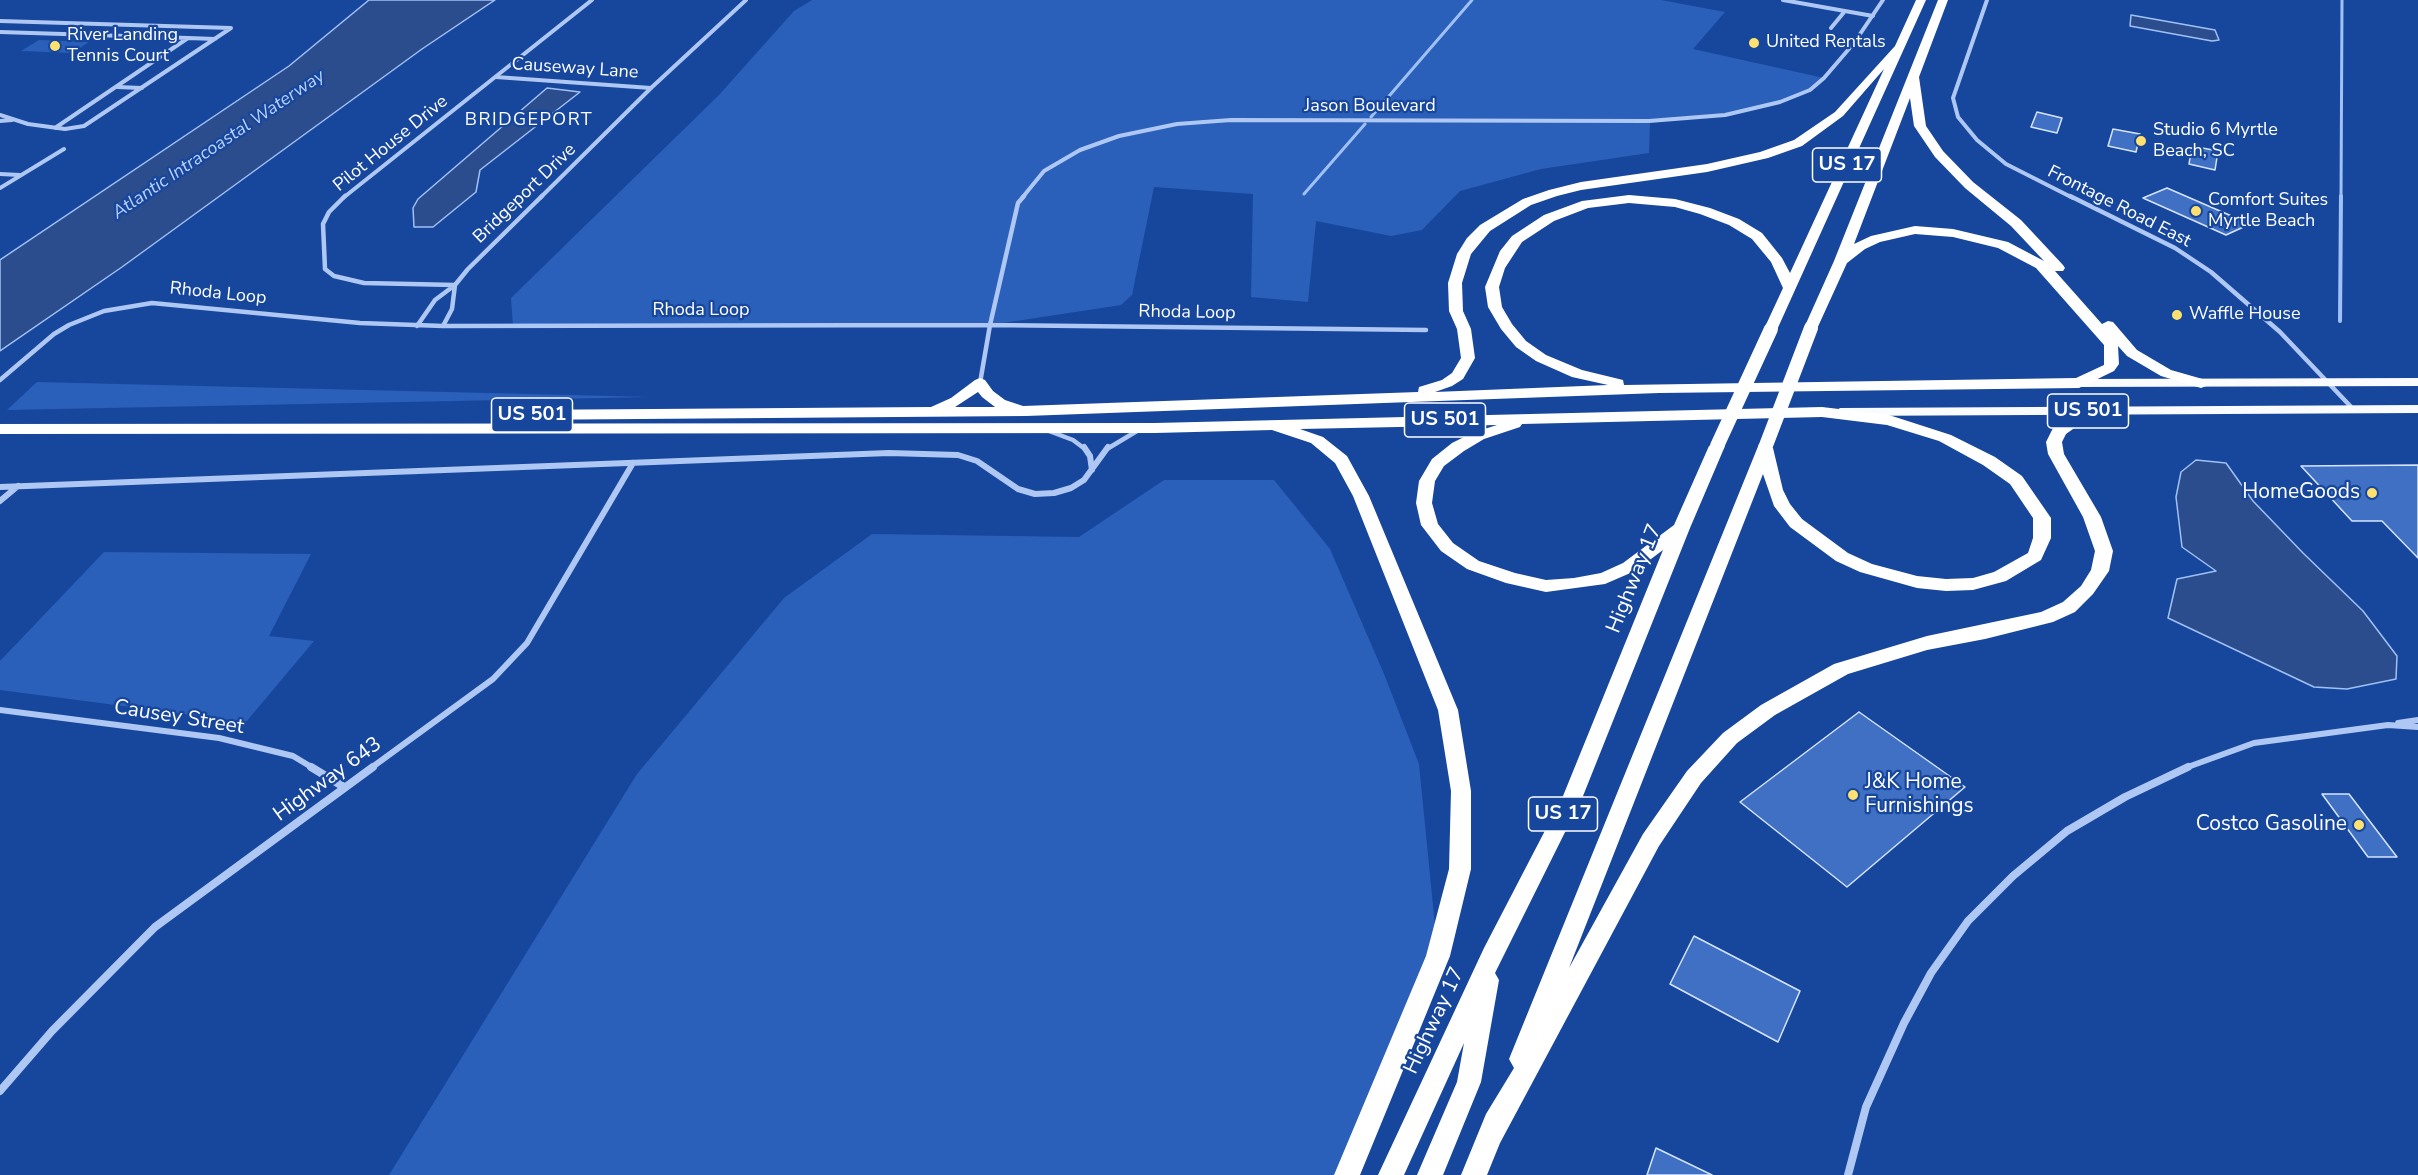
<!DOCTYPE html>
<html>
<head>
<meta charset="utf-8">
<style>
  body { margin:0 }
  canvas { display:block; background:#17469d }
</style>
</head>
<body>
<canvas width="2418" height="1175"></canvas>
<script>
const context = document.querySelector('canvas').getContext('2d');
context.lineJoin = 'round';
function fillPath(path, color) { context.fillStyle = color; context.fill(path, 'evenodd'); }
const shape = rows => new Path2D(rows.map(r => 'M' + r).join(''));
function trace(path, color, width, dash) { context.strokeStyle = color; context.lineWidth = width; context.lineCap = dash ? 'butt' : 'round'; context.setLineDash(dash || []); context.stroke(path); }
function label(font, color, halo, rows, align = 'center') {
  context.font = font + ' "Nunito Sans",sans-serif'; context.lineWidth = 4.5; context.setLineDash([]); context.textBaseline = 'middle'; context.strokeStyle = halo; context.fillStyle = color; for (const [text, x, y, turn = 0] of rows) {
    context.save(); context.translate(x, y); context.rotate((+turn || 0) * Math.PI / 180); context.textAlign = isNaN(turn) ? turn : align; if (halo) context.strokeText(text, 0, 0); context.fillText(text, 0, 0); context.restore();
  }
}
const green = shape([
  [812,0,1661,0,1725,12,1693,49,1824,78,1810,90,1780,102,1725,115,1650,121,1649,153,1541,169,1460,191,1422,230,1391,236,1316,221,1308,302,1251,297,1253,194,1154,187,1132,295,1121,305,990,325,513,326,511,298,719,95,794,11],
  [39,40,89,42,72,53,21,51],
  [37,382,651,397,7,410],
  [1164,480,1274,480,1330,549,1384,674,1419,764,1438,956,1347,1175,389,1175,637,774,784,598,872,534,1079,537],
  [104,552,311,554,269,636,314,641,246,722,0,690,0,661]
]);
const water = shape([
  [369,0,495,0,422,49,122,267,0,351,0,260,289,66,369,0],
  [2131,15,2215,30,2219,40,2212,41,2130,26,2131,15],
  [547,88,580,92,480,170,476,192,433,227,414,227,413,208,418,199,547,88],
  [2196,460,2226,463,2253,501,2303,553,2363,611,2397,656,2396,679,2347,689,2314,687,2168,618,2177,579,2216,571,2182,547,2176,497,2181,472,2196,460]
]);
const streamFar1 = shape([
  [1371,117,1472,0],
  [1304,194,1365,124],
  [2341,198,2342,0]
]);
const stream = shape([
  [2340,321,2341,196]
]);
const building = shape([
  [2037,112,2062,118,2057,133,2031,127,2037,112],
  [2113,129,2140,134,2136,152,2108,146,2113,129],
  [2192,146,2218,151,2215,170,2189,164,2192,146],
  [2167,188,2250,224,2226,235,2143,198,2167,188],
  [2418,465,2418,558,2382,521,2352,521,2301,466,2418,465],
  [1859,712,1965,787,1847,887,1740,802,1859,712],
  [2322,794,2349,794,2397,857,2368,857,2322,794],
  [1694,936,1800,991,1778,1042,1670,984,1694,936],
  [1656,1148,1712,1175,1647,1175,1656,1148]
]);
const streetFar3 = shape([
  [1783,0,1873,16],
  [1987,0,1953,98,1958,117,1977,140,2006,164,2073,198],
  [0,21,231,28,84,126,65,129,28,124,0,115],
  [1831,28,1845,11],
  [0,32,188,38,55,128],
  [188,38,215,39],
  [496,77,651,88],
  [117,87,142,88],
  [0,121,12,120],
  [0,174,20,175],
  [0,188,64,149],
  [343,198,592,0],
  [540,198,651,88,746,0],
  [1022,198,1044,171,1080,150,1119,136,1177,124,1231,120,1649,121,1725,115,1780,102,1810,90,1824,78,1854,43,1883,0]
]);
const streetFar2 = shape([
  [345,196,329,212,323,224,325,269,334,276,364,283,455,285],
  [2070,196,2175,248,2211,272,2280,332,2354,410],
  [417,326,435,300,455,285,468,269,542,196],
  [443,326,452,309,455,285],
  [0,380,54,334,69,325,104,311,152,303,360,323,443,326,990,325,1426,330],
  [980,383,990,325,1018,203,1024,196],
  [1049,431,1073,440,1085,449],
  [1107,449,1137,431]
]);
const streetFar1 = shape([
  [1084,447,1090,456,1092,470],
  [0,487,889,453,958,455,977,461,1018,489,1035,494,1054,493,1071,488,1084,480,1108,447],
  [0,501,18,486],
  [0,710,219,738,293,756,313,768],
  [2398,723,2418,720],
  [371,768,493,679,527,643,633,463],
  [2185,768,2254,743,2388,725,2418,727]
]);
const street = shape([
  [311,767,344,787],
  [0,1091,52,1031,155,927,373,767],
  [1848,1175,1866,1107,1904,1023,1931,973,1968,921,2013,876,2067,831,2125,797,2188,767]
]);
const primary = shape([
  [2418,378,2418,386,2079,387,2073,383,2079,379,2418,378],
  [2418,405,2418,413,1840,416,1834,412,1840,408,2418,405]
]);
const highway = shape([
  [1916,0,1926,0,1776,332,1766,332,1764,329,1783,288,1771,262,1752,239,1729,225,1700,214,1675,207,1629,203,1588,208,1554,221,1522,242,1505,268,1499,287,1502,307,1512,324,1526,341,1546,355,1582,370,1623,380,1624,385,2076,378,2104,365,2104,345,2036,268,1998,248,1953,237,1915,234,1880,242,1865,249,1847,263,1816,331,1811,332,1804,328,1834,261,1938,0,1948,0,1919,77,1926,126,1943,151,1973,182,2021,220,2063,265,2065,268,2063,271,2055,271,2102,324,2108,321,2113,322,2137,350,2171,370,2206,380,2209,383,2206,386,2201,388,2161,376,2127,356,2118,346,2119,364,2114,371,2079,388,1659,393,1026,416,512,420,504,415,512,410,931,407,951,398,975,380,980,378,985,380,993,391,1005,400,1023,406,1418,392,1419,387,1442,380,1452,373,1461,358,1457,329,1449,311,1448,283,1457,254,1467,238,1480,225,1523,199,1549,190,1581,182,1707,164,1760,152,1794,140,1835,112,1895,46,1916,0],
  [1884,69,1790,273,1782,258,1762,233,1739,219,1710,208,1675,199,1629,195,1582,201,1544,215,1512,236,1500,251,1485,287,1488,307,1501,329,1516,347,1536,361,1572,377,1608,385,1435,392,1452,386,1463,379,1475,358,1471,329,1463,311,1462,283,1471,254,1490,231,1531,205,1557,196,1581,190,1707,172,1768,158,1802,146,1843,116,1884,69],
  [1910,98,1914,126,1935,157,1965,188,2011,226,2044,261,2008,242,1953,229,1915,226,1871,236,1854,244,1910,98],
  [978,392,982,397,995,407,955,407,978,392],
  [2108,406,2116,411,2114,414,2080,424,2066,434,2062,442,2064,454,2101,517,2113,551,2109,571,2093,594,2075,612,2053,622,1985,639,1927,650,1848,674,1775,715,1737,743,1701,783,1659,846,1500,1143,1487,1175,1461,1175,1486,1114,1514,1068,1509,1059,1759,444,1765,443,1773,448,1783,490,1790,504,1802,519,1848,553,1872,564,1917,576,1946,579,1973,578,1994,572,2028,553,2033,538,2033,518,2010,484,1983,465,1939,441,1887,425,1822,417,1522,424,1520,427,1484,439,1464,451,1444,466,1435,481,1432,503,1438,524,1453,543,1479,561,1515,573,1546,580,1574,578,1601,573,1623,563,1674,525,1709,446,1717,441,1725,446,1690,528,1583,796,1495,973,1499,980,1481,1082,1443,1175,1417,1175,1457,1082,1464,1043,1404,1175,1378,1175,1484,948,1563,796,1663,550,1635,571,1605,584,1546,592,1506,583,1467,569,1441,551,1421,525,1416,503,1419,481,1432,459,1452,443,1472,433,1497,425,1300,429,1323,437,1347,456,1369,496,1458,710,1471,791,1471,869,1450,956,1360,1175,1334,1175,1426,956,1449,869,1451,791,1438,710,1353,496,1335,463,1311,443,1272,430,1155,433,0,434,0,424,1155,423,1822,407,1889,415,1951,435,1995,457,2022,476,2051,518,2051,538,2041,560,2006,581,1973,590,1946,591,1917,588,1860,572,1836,561,1790,527,1774,506,1763,474,1569,968,1643,834,1687,771,1723,733,1761,705,1834,664,1927,636,2041,612,2063,602,2081,586,2091,570,2095,551,2083,517,2048,454,2046,442,2053,428,2068,418,2108,406]
]);
const highwayBridge = shape([
  [1717,446,1771,329],
  [1765,448,1811,328]
]);
const markers = [
  [1754,43,6,"#ffe16f"],
  [55,46,6,"#ffe16f"],
  [2141,141,6,"#ffe16f"],
  [2196,211,6,"#ffe16f"],
  [2177,315,6,"#ffe16f"],
  [2372,493,6,"#ffe16f"],
  [1853,795,6,"#ffe16f"],
  [2359,825,6,"#ffe16f"]
];
const farPoinames = [
  ["River Landing",67,36],
  ["Tennis Court",67,57],
  ["United Rentals",1766,43],
  ["Studio 6 Myrtle",2153,131],
  ["Beach, SC",2153,152],
  ["Comfort Suites",2208,201],
  ["Myrtle Beach",2208,222],
  ["Waffle House",2189,315]
];
const farStreetnames = [
  ["Causeway Lane",575,69,4],
  ["Jason Boulevard",1370,107],
  ["Pilot House Drive",391,144,-39],
  ["Bridgeport Drive",525,194,-44],
  ["Frontage Road East",2119,207,27],
  ["Rhoda Loop",218,294,6],
  ["Rhoda Loop",701,311],
  ["Rhoda Loop",1187,313,1]
];
const farNeighbourhoodnames = [
  ["BRIDGEPORT",529,121]
];
const farWaternames = [
  ["Atlantic Intracoastal Waterway",219,145,-34]
];
const shields = [
  [1847,165,69],
  [2088,411,81],
  [532,415,81],
  [1445,420,81],
  [1563,814,69]
];
const shieldNames = [
  ["US 17",1847,165],
  ["US 501",2088,411],
  ["US 501",532,415],
  ["US 501",1445,420],
  ["US 17",1563,814]
];
const poiNames = [
  ["HomeGoods",2360,493],
  ["J&K Home",1865,783,"left"],
  ["Furnishings",1865,807,"left"],
  ["Costco Gasoline",2347,825]
];
const streetNames = [
  ["Highway 17",1635,579,-68],
  ["Causey Street",179,718,9],
  ["Highway 643",328,780,-36],
  ["Highway 17",1435,1021,-65]
];
fillPath(green, '#2a5fba');
fillPath(water, '#2b4d8e');
trace(water, '#a0c1f5', 1.5);
trace(streamFar1, '#a0c1f5', 3);
trace(stream, '#a0c1f5', 4);
fillPath(building, '#3f70c3');
trace(building, '#d6e4fd', 1.5);
trace(streetFar3, '#aec7f3', 4);
trace(streetFar2, '#aec7f3', 4.5);
trace(streetFar1, '#aec7f3', 6);
trace(street, '#aec7f3', 8);
fillPath(primary, '#f9fbff');
fillPath(highway, '#fff');
trace(highwayBridge, '#fff', 14);
for (const [x, y, r, color] of markers) { const dot = new Path2D(); dot.arc(x, y, r, 0, 2 * Math.PI); context.fillStyle = color; context.fill(dot); trace(dot, '#17469d', 2); }
label('18px', '#fff', '#17469d', farPoinames, 'left');
label('18px', '#fff', '#17469d', farStreetnames);
context.letterSpacing = '1.5px';
label('18px', '#fff', '#17469d', farNeighbourhoodnames);
context.letterSpacing = '0px';
label('italic 18px', '#bbd2f9', '#17469d', farWaternames);
for (const [x, y, w] of shields) { const box = new Path2D(); box.roundRect(x - w / 2, y - 17, w, 34, 4.5); context.fillStyle = '#17469d'; context.fill(box); trace(box, '#fff', 1.5); }
label('bold 20px', '#fff', null, shieldNames);
label('21px', '#fff', '#17469d', poiNames, 'right');
label('21px', '#fff', '#17469d', streetNames);
</script>
</body>
</html>
